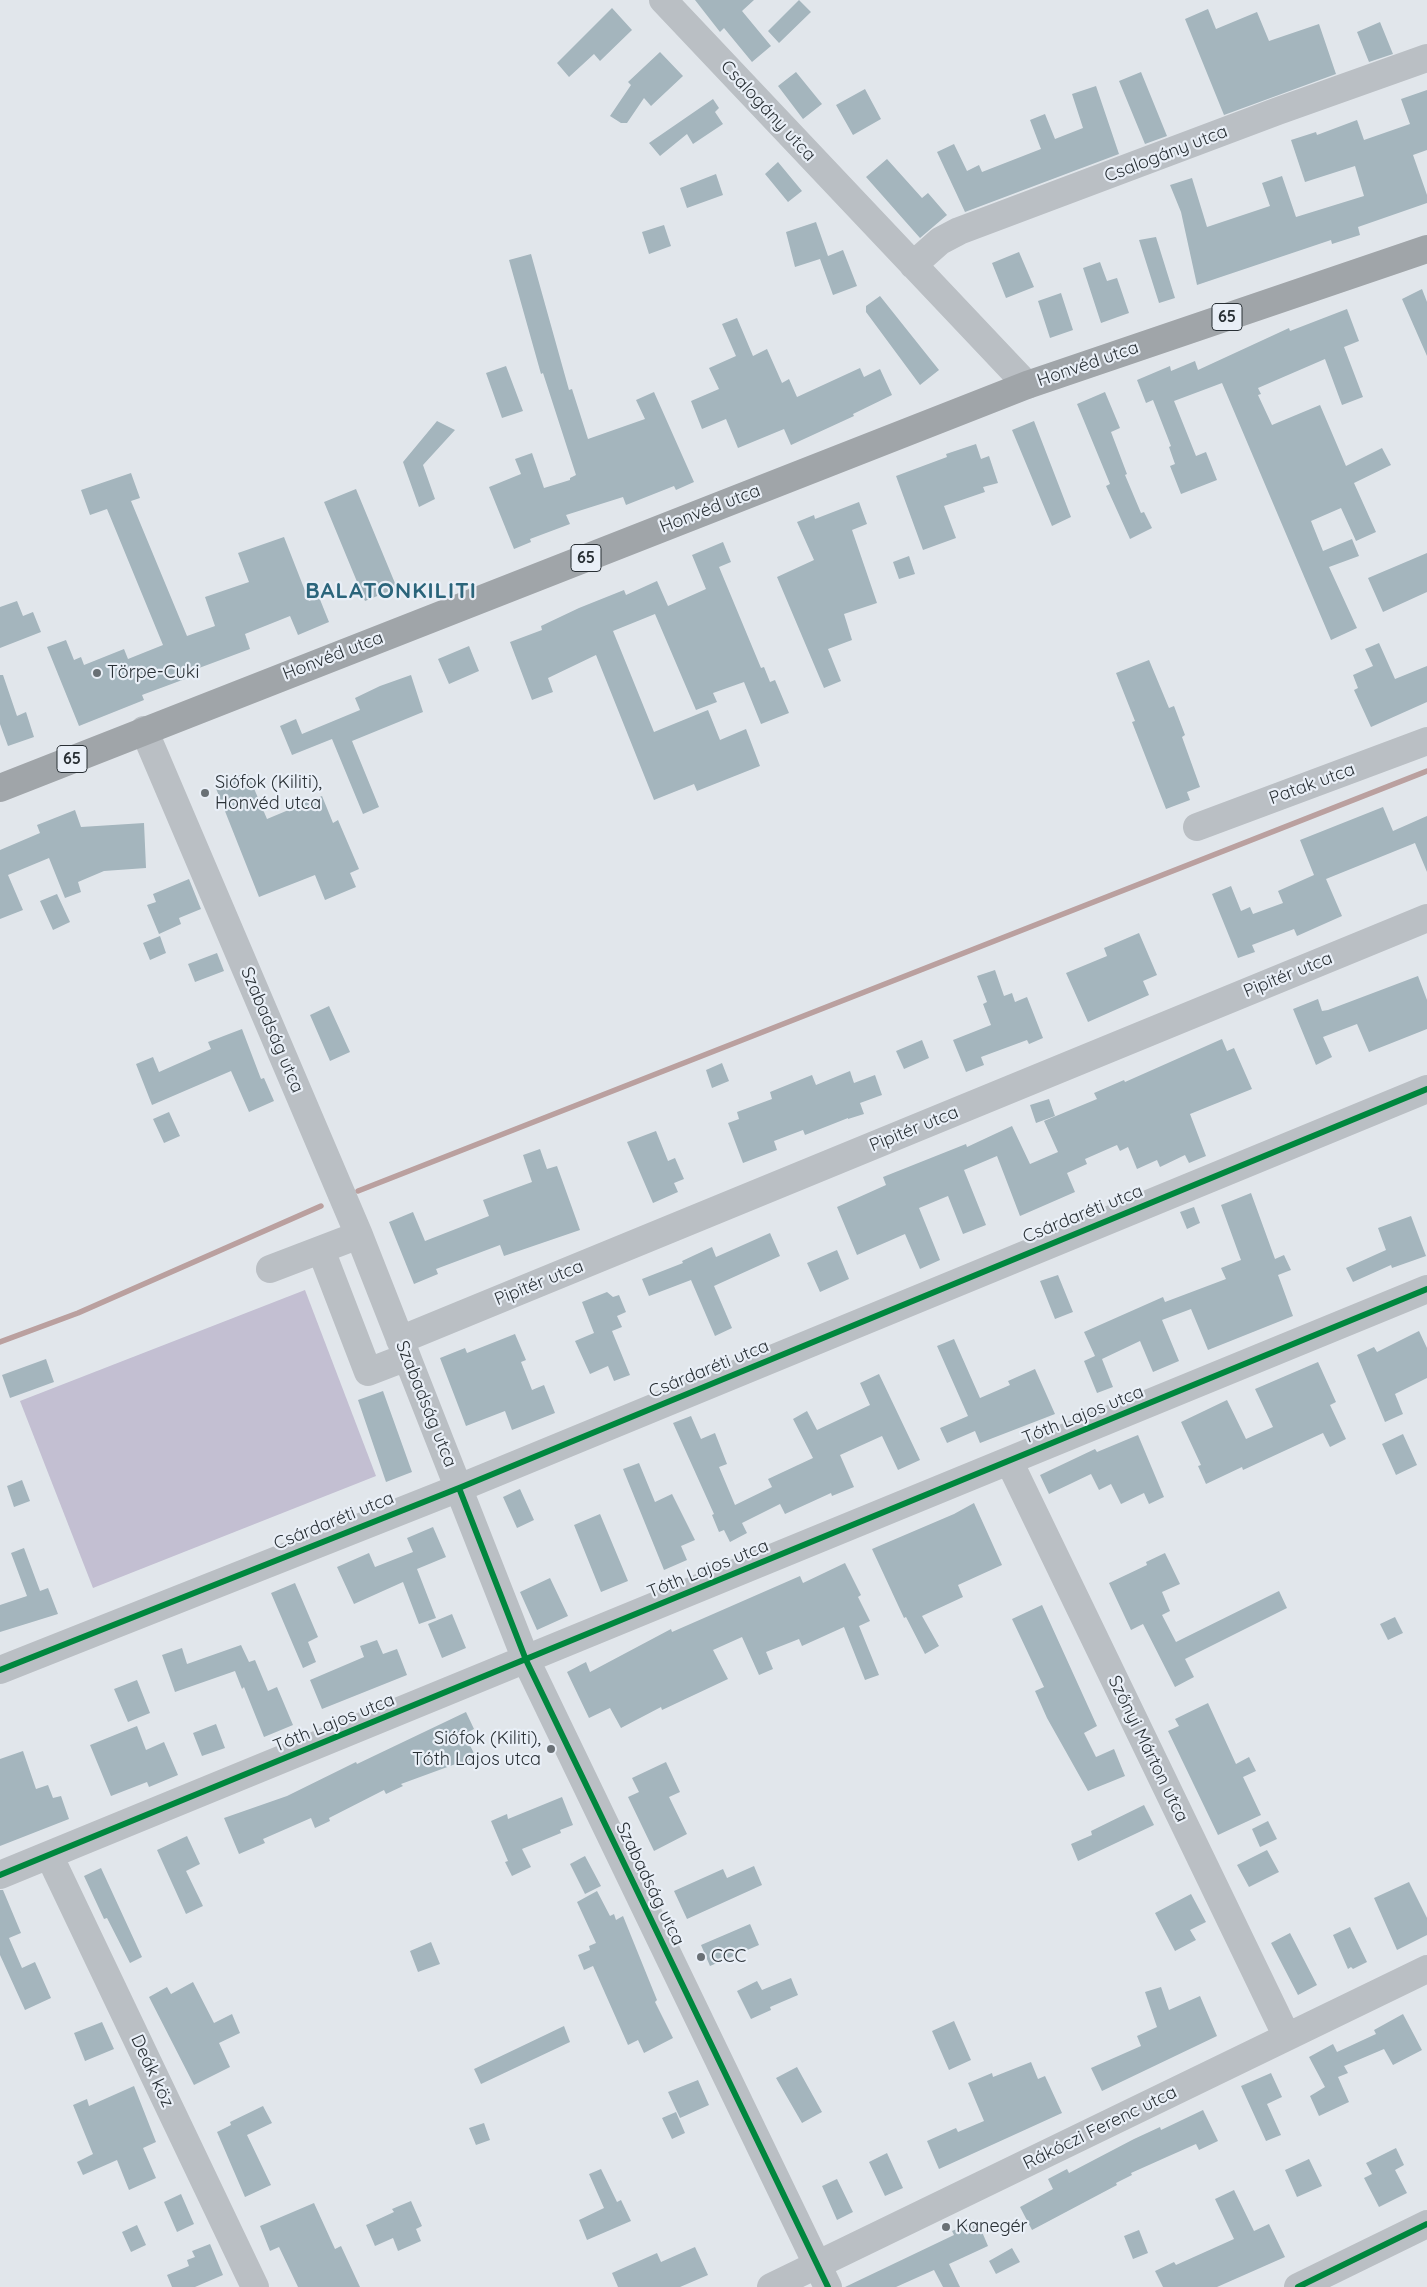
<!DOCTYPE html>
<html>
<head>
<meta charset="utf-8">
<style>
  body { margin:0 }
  canvas { display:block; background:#e1e6eb }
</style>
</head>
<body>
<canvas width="1427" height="2287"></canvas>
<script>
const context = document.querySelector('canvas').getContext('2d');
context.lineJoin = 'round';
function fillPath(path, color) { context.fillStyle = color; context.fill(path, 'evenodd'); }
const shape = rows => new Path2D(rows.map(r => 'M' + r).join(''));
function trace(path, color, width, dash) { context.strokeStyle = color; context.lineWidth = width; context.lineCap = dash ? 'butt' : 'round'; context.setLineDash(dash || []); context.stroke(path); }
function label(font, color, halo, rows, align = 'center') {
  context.font = font + ' Quicksand,sans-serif'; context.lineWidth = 4.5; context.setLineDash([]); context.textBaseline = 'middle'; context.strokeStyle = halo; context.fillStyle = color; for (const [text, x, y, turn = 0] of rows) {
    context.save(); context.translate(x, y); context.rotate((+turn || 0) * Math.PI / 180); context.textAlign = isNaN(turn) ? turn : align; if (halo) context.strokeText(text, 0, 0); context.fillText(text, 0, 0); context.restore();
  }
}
const green = shape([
  [305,1290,376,1476,93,1588,20,1401]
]);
const stream = shape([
  [358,1191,1427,771],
  [0,1342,78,1313,321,1206]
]);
const building = shape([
  [695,0,754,0,742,11,771,46,752,62,724,28,720,32],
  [799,0,811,12,779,43,768,31],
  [612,8,632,30,600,61,594,54,569,77,557,63],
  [1208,9,1216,29,1257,12,1269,41,1319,24,1336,74,1224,115,1185,19],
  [1380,22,1393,54,1369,62,1357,32],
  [660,52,683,76,651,106,644,98,627,123,621,123,610,116,631,85,628,82],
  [796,72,822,104,803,119,778,86],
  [1141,72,1167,136,1145,144,1119,81],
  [1096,86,1119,154,965,212,937,152,954,144,967,171,979,165,982,172,1041,149,1030,120,1045,114,1055,139,1083,128,1072,94],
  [865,89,881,119,853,135,836,105],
  [1427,90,1427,150,1413,155,1427,195,1427,203,1358,227,1360,235,1332,244,1331,240,1197,285,1181,212,1170,185,1192,178,1207,227,1270,206,1262,183,1282,176,1296,217,1364,196,1355,166,1305,182,1291,140,1316,132,1317,135,1357,120,1364,140,1410,124,1401,99],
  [713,99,719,108,715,112,723,124,693,144,687,134,660,156,649,143],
  [887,159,922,198,928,193,947,215,920,238,866,177],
  [778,162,802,191,788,202,765,174],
  [716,174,723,195,687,208,680,188],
  [816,222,828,256,843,250,857,286,833,295,820,259,823,258,795,267,786,232],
  [664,225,671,246,649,254,642,232],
  [1156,237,1175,298,1159,303,1139,240],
  [1019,252,1034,287,1006,298,992,263],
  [531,254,569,390,572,389,588,439,645,419,636,400,654,392,694,482,676,490,674,486,626,505,623,497,566,515,570,524,530,539,531,542,514,549,489,487,521,474,515,459,532,453,544,488,570,480,570,478,576,475,543,373,541,374,509,260],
  [1100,262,1107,281,1117,278,1129,313,1101,323,1083,268],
  [1422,289,1427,302,1427,356,1402,299],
  [1061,293,1073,330,1050,338,1038,301],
  [880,296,939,370,920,385,866,312,866,306],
  [1347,309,1359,341,1344,347,1363,397,1342,405,1325,359,1258,388,1261,394,1258,395,1272,425,1320,405,1346,466,1382,448,1391,465,1354,483,1376,532,1356,541,1341,508,1311,521,1323,551,1352,539,1359,556,1329,567,1357,628,1331,640,1222,383,1174,401,1196,456,1206,452,1217,480,1181,494,1170,466,1175,464,1169,447,1171,446,1153,400,1146,403,1137,380,1170,366,1171,371,1195,361,1198,370,1289,328,1290,331],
  [737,318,753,356,767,349,782,383,789,379,797,397,860,368,864,377,880,369,892,395,853,414,854,416,791,445,784,429,738,448,726,419,702,429,691,401,719,389,709,368,736,356,722,324],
  [506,366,523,411,502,418,486,373],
  [1105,392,1120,428,1111,432,1127,474,1125,475,1141,513,1144,512,1152,528,1130,539,1106,486,1110,484,1077,404],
  [437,421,455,430,423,465,435,499,419,507,403,462],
  [1034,421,1071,517,1052,526,1012,430],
  [976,444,981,459,989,456,998,483,983,487,985,492,944,506,956,538,923,550,896,476,947,457,946,454],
  [131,473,140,498,131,501,187,636,215,626,205,597,249,582,238,553,284,537,309,601,319,597,329,622,298,635,290,616,245,634,250,649,191,671,193,676,142,695,144,700,79,726,47,647,66,640,74,660,81,657,84,665,124,649,128,659,163,645,107,509,90,515,81,490],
  [356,489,397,588,365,601,324,502],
  [859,502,867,524,852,530,877,603,844,614,852,640,828,649,841,681,824,688,777,577,814,560,797,522,814,515,815,519],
  [723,542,731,562,719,567,761,668,764,667,770,682,775,680,789,713,761,724,744,682,713,693,717,702,696,710,655,614,613,631,654,732,708,710,720,740,746,729,760,766,697,791,694,784,654,800,596,655,548,678,553,692,532,700,510,642,542,630,541,626,579,608,624,590,626,595,657,581,668,606,706,589,692,555],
  [1427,553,1427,592,1383,612,1368,578],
  [909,556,915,574,899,579,893,562],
  [17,601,23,616,33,612,41,632,0,648,0,607],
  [1379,643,1395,679,1427,666,1427,702,1371,727,1354,690,1358,688,1353,675,1373,666,1365,649],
  [469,646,479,671,449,684,438,659],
  [1149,660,1169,708,1174,706,1185,735,1182,737,1200,787,1187,792,1190,800,1166,809,1132,722,1135,721,1116,673],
  [0,675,3,675,17,716,26,712,34,737,8,746,0,724],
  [411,675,423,712,352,741,379,807,363,814,332,739,292,755,280,726,296,719,302,734,360,710,355,698,380,686],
  [247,772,267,819,322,796,333,823,338,820,359,869,350,873,356,887,325,900,315,875,259,897,215,786],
  [1383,807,1393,831,1427,816,1427,872,1415,843,1326,879,1342,916,1297,936,1294,929,1252,945,1255,952,1238,958,1212,894,1231,886,1241,911,1250,907,1253,914,1283,903,1278,891,1314,875,1300,840],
  [75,810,81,827,144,823,146,868,104,871,78,882,81,892,65,898,49,858,8,875,23,910,0,919,0,850,40,833,37,825],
  [189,879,201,909,179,918,181,924,159,934,147,905,156,902,153,894],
  [57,894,70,922,53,930,40,901],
  [1139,933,1157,975,1143,981,1149,995,1088,1022,1066,973,1107,956,1104,948],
  [160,936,166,953,150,960,143,943],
  [217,953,224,971,195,982,188,964],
  [995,970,1004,996,1012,993,1015,1002,1027,997,1043,1038,1029,1044,1027,1040,981,1057,984,1065,966,1072,953,1040,991,1025,983,1004,987,1002,977,976],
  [1418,976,1427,1000,1427,1029,1369,1052,1357,1024,1323,1037,1332,1057,1316,1065,1293,1009,1318,999,1322,1011,1328,1010],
  [329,1006,350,1052,330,1061,310,1015],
  [242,1029,261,1079,264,1078,274,1101,249,1112,231,1071,152,1105,136,1064,153,1057,159,1072,211,1049,208,1042],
  [1222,1039,1227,1051,1234,1048,1252,1089,1190,1114,1206,1156,1189,1163,1185,1155,1160,1167,1157,1160,1137,1169,1128,1147,1120,1151,1117,1145,1085,1159,1087,1164,1067,1173,1075,1192,1020,1216,997,1156,964,1170,986,1225,963,1234,948,1196,919,1208,940,1260,920,1269,905,1234,857,1255,837,1207,886,1185,883,1177,966,1144,967,1147,1012,1126,1030,1164,1058,1152,1044,1121,1097,1099,1094,1093,1124,1080,1125,1082],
  [922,1040,929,1058,904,1069,896,1051],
  [722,1063,729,1081,712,1088,706,1070],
  [850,1071,854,1083,875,1075,882,1095,860,1103,864,1114,848,1119,848,1118,805,1135,803,1130,774,1141,777,1150,743,1163,728,1123,739,1119,737,1112,772,1099,770,1092,812,1075,816,1085],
  [1049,1099,1055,1116,1036,1123,1030,1105],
  [169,1112,180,1136,164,1143,153,1119],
  [656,1131,668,1161,675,1158,684,1179,674,1183,678,1192,653,1203,627,1142],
  [540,1149,547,1169,557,1166,580,1230,504,1256,500,1245,436,1269,438,1274,414,1284,389,1222,413,1212,425,1241,489,1216,483,1200,532,1182,523,1155],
  [1251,1193,1275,1259,1284,1255,1291,1270,1278,1275,1293,1316,1208,1350,1191,1309,1162,1320,1179,1361,1153,1372,1140,1341,1102,1359,1113,1387,1097,1393,1084,1361,1095,1356,1084,1332,1163,1297,1165,1302,1226,1279,1221,1268,1241,1260,1221,1205],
  [1194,1207,1200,1223,1187,1229,1180,1212],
  [1411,1216,1426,1256,1392,1268,1391,1265,1353,1282,1346,1268,1386,1250,1378,1228],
  [770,1233,780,1256,714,1286,732,1328,715,1336,691,1280,649,1296,642,1279,683,1263,682,1261,712,1247,716,1257],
  [837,1250,849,1279,820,1292,807,1263],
  [1058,1275,1073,1312,1055,1319,1040,1281],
  [607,1292,613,1297,619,1295,626,1312,617,1316,622,1327,612,1331,630,1375,614,1381,608,1366,590,1374,575,1341,594,1333,582,1302],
  [1419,1331,1427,1348,1427,1378,1395,1394,1403,1414,1385,1422,1357,1355,1374,1347,1377,1352],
  [515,1334,526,1360,521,1362,532,1390,544,1385,555,1413,512,1430,505,1411,466,1426,440,1358,465,1348,467,1353],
  [954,1339,980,1398,1010,1385,1008,1381,1035,1369,1055,1414,980,1443,975,1431,947,1443,940,1428,968,1416,937,1346],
  [46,1359,54,1382,10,1398,2,1375],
  [1318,1362,1336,1402,1330,1405,1346,1439,1330,1447,1323,1433,1243,1470,1242,1467,1206,1484,1198,1466,1201,1465,1181,1422,1227,1400,1246,1439,1273,1427,1255,1389],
  [879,1374,920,1460,898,1470,882,1436,840,1455,854,1487,832,1496,831,1493,785,1514,780,1504,742,1523,747,1533,730,1542,724,1530,719,1532,712,1515,714,1514,673,1423,691,1416,701,1439,715,1433,727,1464,719,1467,735,1505,772,1487,768,1479,813,1458,793,1419,807,1411,817,1430,870,1405,860,1383],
  [383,1391,412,1472,386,1482,358,1400],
  [1403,1434,1417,1465,1396,1475,1382,1444],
  [1138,1435,1164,1497,1149,1504,1144,1493,1121,1504,1111,1484,1099,1490,1091,1474,1049,1494,1040,1475,1095,1449,1097,1452],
  [639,1463,655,1502,672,1494,695,1540,681,1546,687,1560,664,1570,623,1469],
  [22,1480,30,1501,14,1507,7,1486],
  [520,1489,534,1520,517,1528,503,1497],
  [974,1503,1002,1565,958,1585,963,1597,922,1616,939,1646,925,1654,906,1617,904,1618,872,1549,954,1514],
  [600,1514,628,1581,601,1592,574,1525],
  [433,1527,446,1557,417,1569,436,1618,419,1624,403,1582,354,1604,337,1567,369,1553,375,1567,413,1552,407,1538],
  [24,1548,40,1591,48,1588,58,1614,0,1632,0,1605,27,1596,11,1553],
  [1165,1553,1180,1584,1162,1592,1170,1611,1162,1615,1176,1642,1279,1591,1287,1608,1185,1659,1194,1677,1175,1687,1143,1624,1131,1630,1109,1583,1147,1565,1146,1562],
  [845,1563,861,1595,858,1597,870,1621,859,1626,879,1675,865,1680,844,1627,802,1646,799,1639,766,1652,773,1669,759,1675,742,1637,713,1650,728,1679,662,1710,661,1707,621,1728,610,1708,589,1718,567,1672,586,1662,590,1672,671,1629,672,1632,800,1576,803,1583],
  [550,1578,568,1616,537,1630,520,1592],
  [295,1583,318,1637,308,1642,316,1662,303,1668,271,1593],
  [1042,1605,1097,1726,1084,1733,1096,1757,1114,1749,1125,1776,1088,1791,1047,1718,1035,1691,1044,1687,1012,1619],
  [452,1614,466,1648,442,1658,428,1624],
  [1395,1617,1403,1633,1388,1640,1380,1624],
  [377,1640,383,1654,397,1649,407,1675,322,1709,310,1680,364,1657,360,1646],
  [241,1645,249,1662,255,1660,268,1691,277,1687,293,1725,264,1737,244,1687,242,1689,235,1671,175,1692,162,1655,182,1648,187,1664],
  [137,1680,150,1713,128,1722,114,1689],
  [1208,1703,1236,1764,1249,1757,1256,1771,1243,1777,1261,1815,1218,1835,1168,1731,1179,1726,1175,1719],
  [466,1712,474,1729,464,1734,476,1757,462,1764,461,1762,401,1784,403,1786,386,1794,384,1790,329,1818,330,1821,315,1828,311,1818,263,1839,265,1843,239,1854,224,1818,287,1796,356,1762,357,1764],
  [216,1724,225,1748,202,1756,193,1733],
  [137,1726,146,1750,164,1742,178,1775,149,1787,147,1782,111,1796,90,1745],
  [23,1751,36,1789,48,1785,53,1798,61,1796,69,1819,0,1846,0,1759],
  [666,1762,680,1792,669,1797,687,1834,654,1851,628,1797,639,1792,632,1778],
  [562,1797,573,1825,560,1830,561,1833,522,1849,531,1867,512,1876,505,1862,508,1861,491,1821,507,1814,508,1819],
  [1144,1805,1154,1825,1078,1861,1071,1844,1092,1835,1091,1831],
  [1268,1821,1277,1839,1260,1847,1252,1829],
  [187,1836,200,1864,186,1871,203,1906,186,1914,157,1850],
  [1267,1850,1279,1872,1249,1887,1237,1865],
  [585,1856,601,1886,585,1894,570,1864],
  [754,1866,762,1885,687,1919,674,1891,723,1869,727,1878],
  [101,1868,142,1957,130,1963,107,1918,104,1919,84,1876],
  [1409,1882,1427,1918,1427,1935,1397,1950,1374,1898],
  [0,1890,3,1890,21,1933,9,1938,22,1968,35,1962,51,1998,25,2010,0,1955],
  [597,1891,610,1916,614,1914,616,1920,623,1916,657,2000,655,2002,673,2038,644,2053,638,2040,628,2045,593,1966,584,1970,578,1955,590,1950,589,1946,596,1943,577,1902],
  [1191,1894,1206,1922,1190,1930,1196,1940,1175,1951,1155,1913],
  [750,1924,759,1945,710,1966,701,1945],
  [1350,1927,1367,1962,1353,1969,1351,1967,1348,1969,1333,1935],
  [1290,1933,1317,1985,1298,1995,1271,1943],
  [431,1942,440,1964,418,1972,410,1951],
  [791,1978,798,1995,770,2007,771,2010,751,2019,737,1991,757,1981,762,1990],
  [193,1982,214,2023,232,2014,240,2033,219,2043,230,2067,194,2085,149,1997,167,1987,171,1994],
  [1161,1987,1169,2010,1200,1996,1217,2036,1102,2091,1091,2068,1141,2046,1137,2036,1157,2027,1145,1992],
  [1403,2014,1422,2050,1393,2065,1384,2049,1344,2066,1348,2073,1338,2077,1349,2102,1319,2116,1310,2096,1325,2087,1309,2057,1333,2044,1337,2052,1376,2034,1374,2030],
  [954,2021,971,2060,949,2070,932,2031],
  [102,2022,114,2049,85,2061,74,2033],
  [564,2026,570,2042,481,2084,474,2069],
  [1031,2062,1038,2079,1045,2076,1062,2113,939,2169,927,2141,956,2128,958,2132,984,2121,968,2083,992,2073,993,2077],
  [797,2067,822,2112,802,2123,776,2078],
  [1271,2073,1282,2097,1267,2104,1281,2135,1266,2141,1241,2086],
  [698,2080,709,2105,680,2118,668,2092],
  [134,2086,156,2142,143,2148,156,2178,129,2190,117,2160,83,2175,77,2162,93,2154,73,2105,87,2099,89,2106],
  [263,2106,272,2123,247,2135,271,2185,245,2197,217,2132,231,2125,230,2122],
  [1203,2110,1218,2141,1199,2150,1196,2144,1131,2173,1132,2175,1116,2183,1117,2185,1032,2230,1020,2207,1053,2189,1048,2179,1067,2169,1069,2173,1134,2139,1160,2127,1161,2130],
  [676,2112,685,2133,672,2139,662,2118],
  [484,2123,490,2140,476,2145,469,2128],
  [1396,2148,1404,2165,1395,2170,1407,2193,1379,2207,1364,2178,1372,2174,1366,2163],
  [887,2153,903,2188,885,2196,869,2162],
  [1309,2159,1322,2186,1297,2197,1285,2170],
  [601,2169,617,2202,621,2200,631,2221,587,2240,579,2220,604,2208,589,2174],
  [837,2179,853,2212,837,2220,822,2186],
  [1234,2190,1254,2231,1269,2224,1285,2257,1217,2287,1163,2287,1155,2271,1174,2262,1176,2265,1234,2239,1215,2199],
  [181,2194,194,2224,177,2232,164,2202],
  [411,2201,422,2226,416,2229,421,2241,398,2251,393,2238,375,2246,366,2225,394,2212,392,2209],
  [314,2203,335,2249,341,2246,360,2287,298,2287,279,2247,270,2251,260,2226],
  [977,2220,988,2246,949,2264,960,2287,943,2287,934,2270,896,2287,845,2287,954,2235,952,2231],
  [137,2225,146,2245,131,2252,122,2232],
  [1139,2230,1148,2253,1133,2259,1124,2236],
  [210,2244,223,2275,195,2287,172,2287,167,2275,189,2266,187,2260,195,2257,192,2251],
  [695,2247,708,2275,680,2287,618,2287,612,2273,657,2253,661,2262],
  [1012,2248,1020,2262,996,2274,989,2261]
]);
const minor = shape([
  [663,0,1027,385],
  [913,265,940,241,959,231,1278,111,1427,58],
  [144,730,359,1235,526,1660,828,2287],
  [1197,827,1427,741],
  [321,1250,368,1372,407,1357],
  [270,1269,359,1235],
  [400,1340,1427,918],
  [1009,1461,1287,2037],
  [0,1670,459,1488,1427,1089],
  [49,1855,255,2287],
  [0,1875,1427,1289],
  [771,2287,1427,1969],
  [1298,2287,1427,2224]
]);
const major = shape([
  [0,788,1027,385,1427,249]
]);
const cycleway = shape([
  [459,1488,526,1660,828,2287],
  [0,1670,459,1488,1427,1089],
  [0,1875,1427,1289],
  [1298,2287,1427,2224]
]);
const markers = [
  [97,673,5,"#697075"],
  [205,793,5,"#697075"],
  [551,1749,5,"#697075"],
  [701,1957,5,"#697075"],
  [946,2227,5,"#697075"]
];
const shields = [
  [1227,317,30],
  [586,558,30],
  [72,759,30]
];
const shieldNames = [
  ["65",1227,317],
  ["65",586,558],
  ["65",72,759]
];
const streetNames = [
  ["Csalogány utca",768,111,47],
  ["Csalogány utca",1166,154,-21],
  ["Honvéd utca",1088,364,-19],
  ["Honvéd utca",710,509,-21],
  ["Honvéd utca",333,656,-21],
  ["Patak utca",1312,784,-20],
  ["Pipitér utca",1288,975,-22],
  ["Szabadság utca",272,1030,67],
  ["Pipitér utca",914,1129,-22],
  ["Csárdaréti utca",1083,1214,-22],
  ["Pipitér utca",539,1283,-22],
  ["Csárdaréti utca",709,1369,-22],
  ["Szabadság utca",426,1404,68],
  ["Tóth Lajos utca",1083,1415,-22],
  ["Csárdaréti utca",334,1521,-22],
  ["Tóth Lajos utca",708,1569,-22],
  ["Tóth Lajos utca",334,1723,-22],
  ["Szőnyi Márton utca",1148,1749,64],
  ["Szabadság utca",650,1884,64],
  ["Deák köz",152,2071,65],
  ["Rákóczi Ferenc utca",1100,2128,-26]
];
const poiNames = [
  ["Törpe-Cuki",107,673],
  ["Siófok (Kiliti),",215,783],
  ["Honvéd utca",215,804],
  ["Siófok (Kiliti),",541,1739,"right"],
  ["Tóth Lajos utca",541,1760,"right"],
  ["CCC",711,1957],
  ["Kanegér",956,2227]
];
const districtNames = [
  ["BALATONKILITI",391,591]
];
fillPath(green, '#c3bfd2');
trace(stream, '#baa09f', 5.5);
fillPath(building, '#a4b5bd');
trace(minor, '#babfc4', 28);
trace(major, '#a0a5a9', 28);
trace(cycleway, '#00873e', 6);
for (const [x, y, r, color] of markers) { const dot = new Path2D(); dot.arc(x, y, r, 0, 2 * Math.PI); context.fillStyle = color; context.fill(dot); trace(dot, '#e9eff7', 2); }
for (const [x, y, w] of shields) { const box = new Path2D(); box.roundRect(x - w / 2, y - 13.5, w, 27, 4); context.fillStyle = '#e9eff7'; context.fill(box); trace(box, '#293035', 1); }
label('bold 16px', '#293035', null, shieldNames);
label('18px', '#293035', '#e9eff7', streetNames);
label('18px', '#293035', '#e9eff7', poiNames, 'left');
context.letterSpacing = '1px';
label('bold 22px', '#2b657b', '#e9eff7', districtNames);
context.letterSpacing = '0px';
</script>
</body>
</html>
